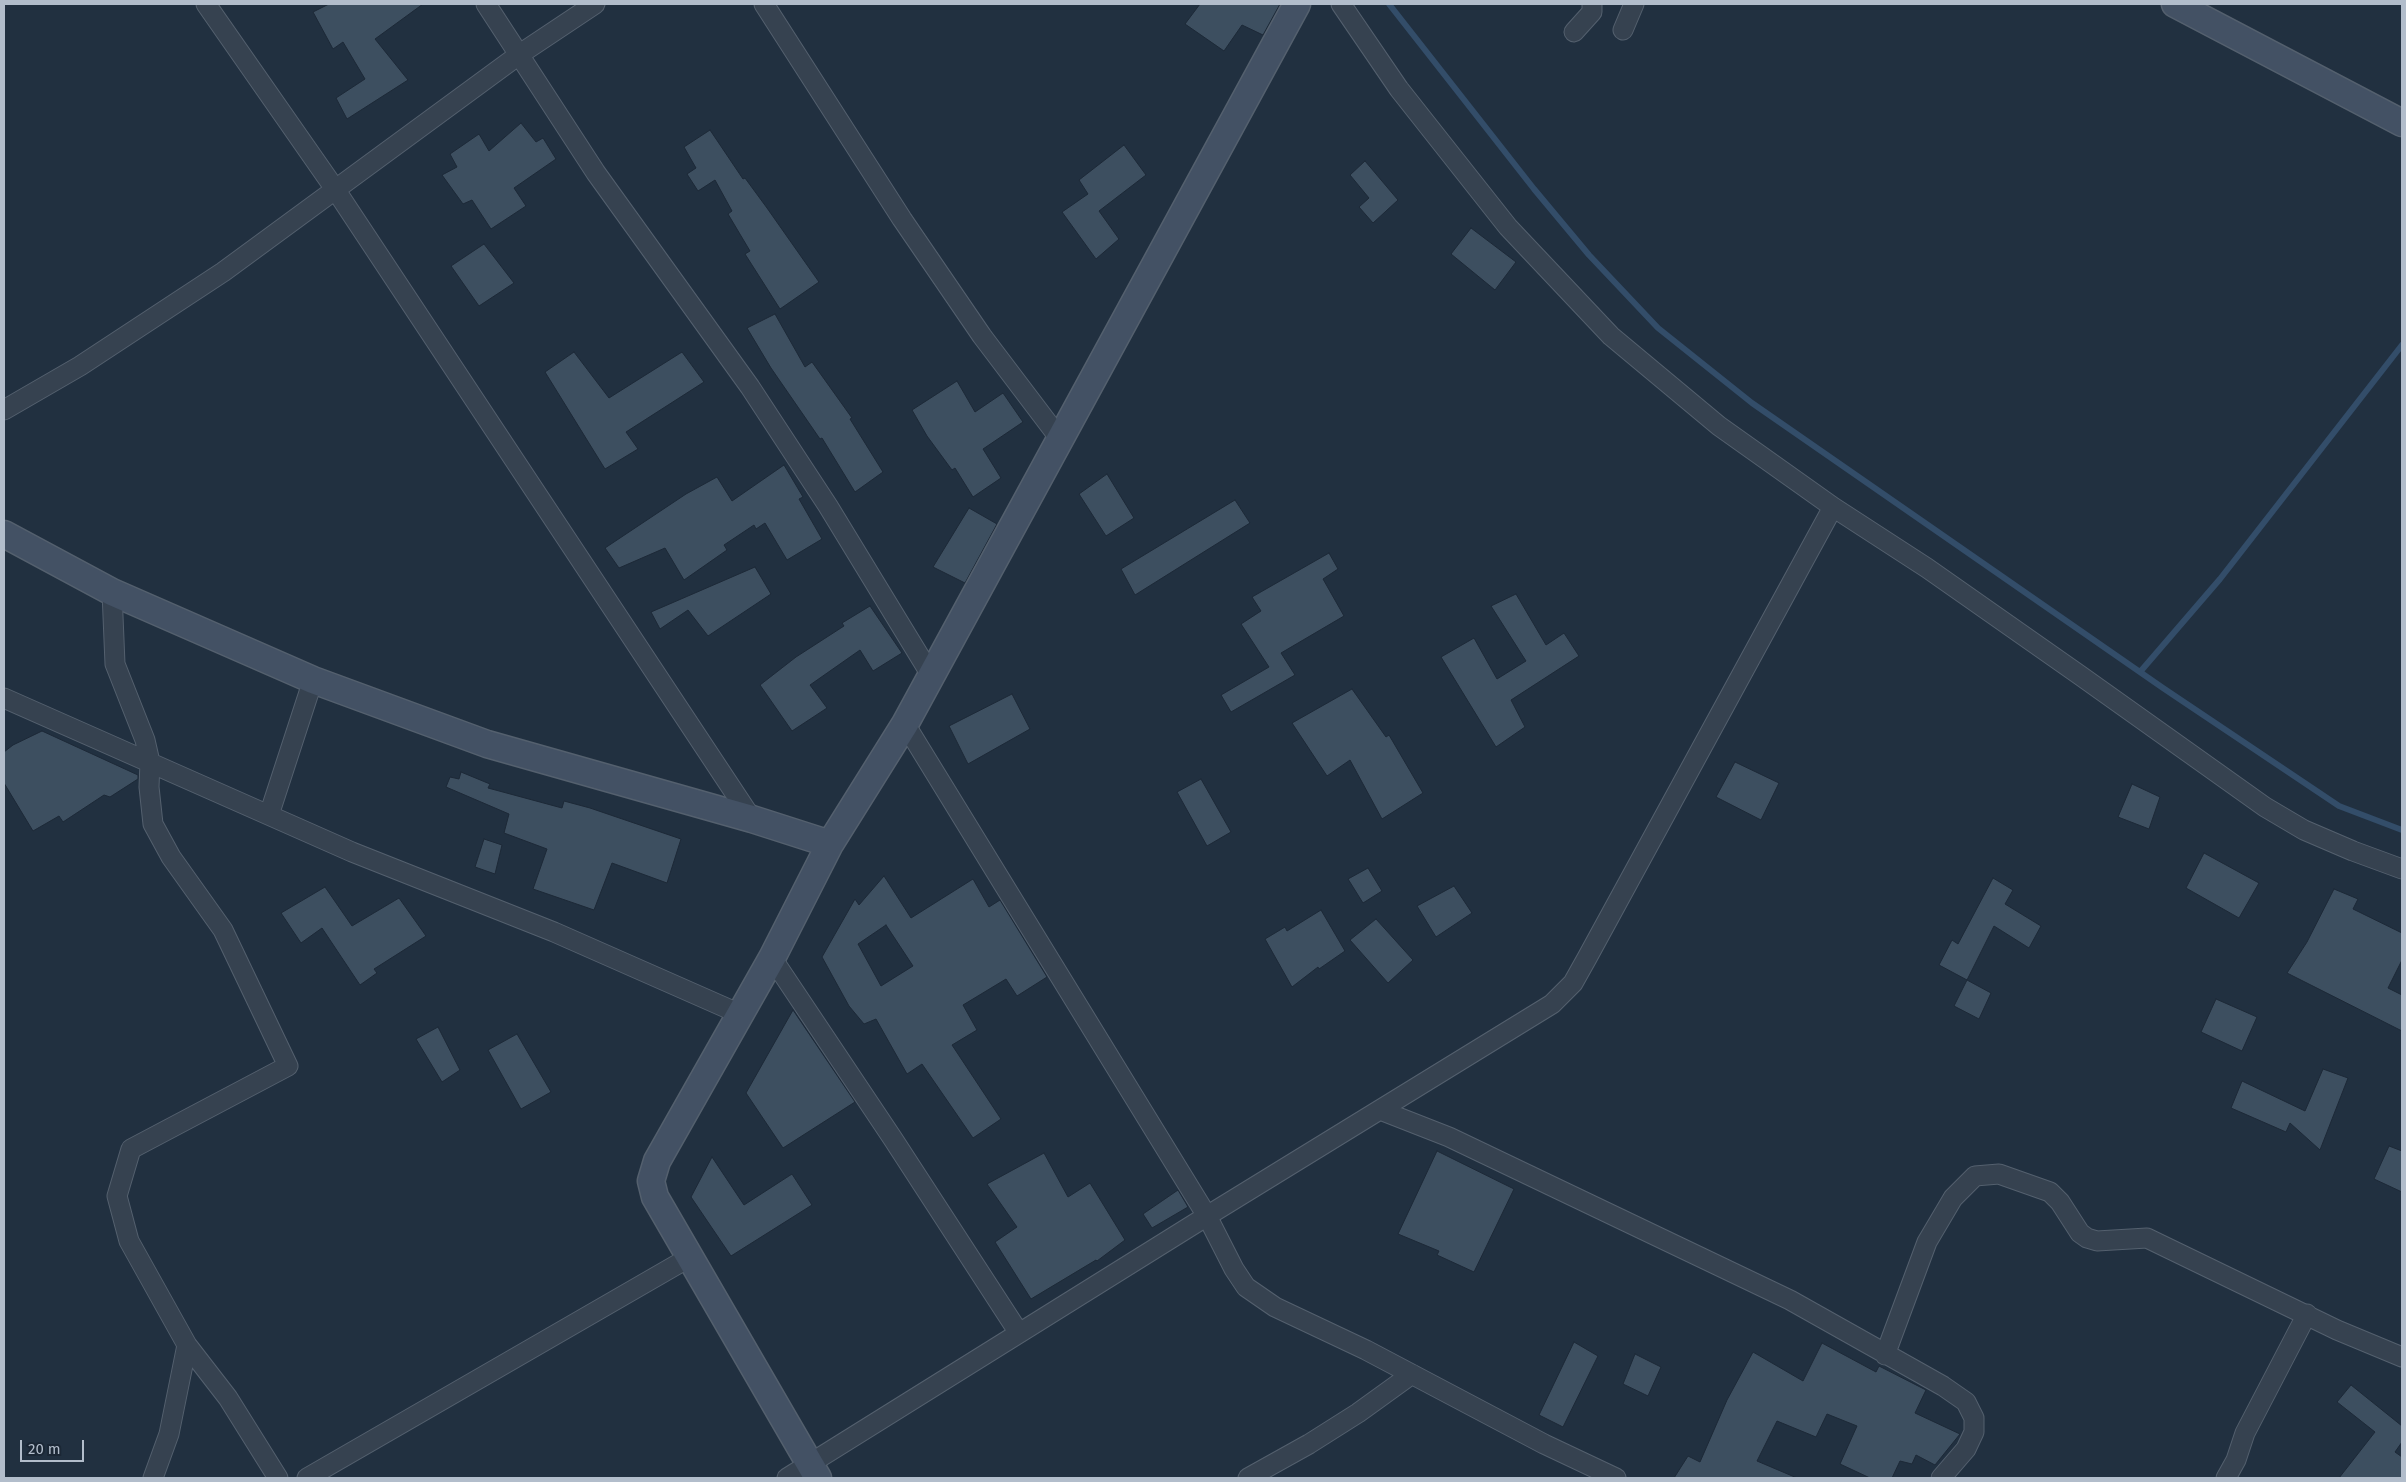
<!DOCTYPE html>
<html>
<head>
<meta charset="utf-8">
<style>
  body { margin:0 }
  #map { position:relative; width:2406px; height:1482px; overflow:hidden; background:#213040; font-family:"Fira Sans",sans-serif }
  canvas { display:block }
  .frame { position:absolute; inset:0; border:5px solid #b2bdcb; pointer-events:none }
  .scale { position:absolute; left:20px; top:1440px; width:64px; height:22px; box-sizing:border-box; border:2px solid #b2bdcb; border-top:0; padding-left:6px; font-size:15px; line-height:18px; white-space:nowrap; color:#b2bdcb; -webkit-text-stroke:4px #1b2735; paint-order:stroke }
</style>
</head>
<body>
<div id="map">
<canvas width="2406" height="1482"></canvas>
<div class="frame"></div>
<div class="scale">20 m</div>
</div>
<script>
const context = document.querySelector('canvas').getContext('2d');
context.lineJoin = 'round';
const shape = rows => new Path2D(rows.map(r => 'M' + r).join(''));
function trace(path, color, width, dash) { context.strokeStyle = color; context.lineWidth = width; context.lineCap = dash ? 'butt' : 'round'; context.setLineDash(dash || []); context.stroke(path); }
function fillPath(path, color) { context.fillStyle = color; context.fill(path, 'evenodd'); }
const stream = shape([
  [1389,4,1534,189,1589,255,1658,328,1752,403,2163,688,2339,806,2402,830],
  [2140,672,2220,579,2402,345]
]);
const building = shape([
  [329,4,423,4,375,39,408,80,347,119,336,98,365,79,343,42,333,49,313,12,329,4],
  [1200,4,1280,4,1263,35,1242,25,1224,51,1185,24,1200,4],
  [521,123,536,142,543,138,556,159,514,188,526,206,491,229,472,200,463,204,442,175,457,167,450,154,479,134,489,151,521,123],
  [710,130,743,179,745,178,767,208,819,282,780,309,745,254,750,251,728,214,732,211,715,180,698,191,687,174,696,168,684,147,710,130],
  [1124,145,1146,175,1099,211,1119,239,1096,259,1062,212,1088,194,1079,180,1124,145],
  [1365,161,1398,200,1373,223,1359,207,1369,198,1350,175,1365,161],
  [1471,228,1516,262,1495,290,1451,254,1471,228],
  [484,244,514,283,479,306,451,266,484,244],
  [775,314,805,367,812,362,852,418,850,419,883,472,855,492,822,438,820,439,771,368,747,328,775,314],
  [574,352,609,398,682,352,704,382,626,432,638,449,605,469,545,372,574,352],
  [957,381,975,412,1003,393,1023,422,983,449,1001,478,973,497,955,468,952,470,927,436,912,410,957,381],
  [784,465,803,497,799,499,822,539,787,560,765,523,756,529,754,525,724,545,727,550,684,580,665,548,619,568,605,548,686,494,717,477,732,501,784,465],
  [1107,474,1134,518,1106,536,1079,494,1107,474],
  [1235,500,1250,523,1135,595,1121,569,1235,500],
  [969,508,997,524,965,583,933,567,969,508],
  [1329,553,1338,569,1323,579,1344,616,1281,653,1295,675,1231,712,1221,695,1269,667,1241,624,1261,611,1252,597,1329,553],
  [755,567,771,594,708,636,688,610,660,629,651,612,755,567],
  [1516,594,1546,645,1564,633,1579,656,1511,700,1525,727,1496,747,1441,657,1474,638,1497,679,1526,661,1491,606,1516,594],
  [870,606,902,653,873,671,860,650,810,685,827,708,792,731,760,685,796,657,844,626,842,623,870,606],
  [1352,689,1386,737,1389,735,1423,793,1382,819,1350,760,1327,776,1292,723,1352,689],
  [1012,694,1030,729,968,764,949,726,1012,694],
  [42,731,138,775,138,779,110,797,104,795,63,822,59,816,33,831,4,783,4,752,13,745,42,731],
  [1735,762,1779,783,1761,820,1716,797,1735,762],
  [461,772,490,784,488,788,562,808,564,801,590,808,681,839,667,883,612,863,594,910,533,889,547,849,504,833,509,814,446,787,450,777,459,779,461,772],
  [1201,779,1231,832,1207,846,1177,792,1201,779],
  [2132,784,2160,797,2149,829,2118,817,2132,784],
  [484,839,502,845,495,874,475,867,484,839],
  [2204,853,2259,883,2239,918,2186,888,2204,853],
  [1368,868,1382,891,1363,903,1348,879,1368,868],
  [884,876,911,918,973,879,989,907,1000,900,1047,977,1017,996,1006,979,963,1005,977,1030,952,1045,1001,1119,973,1138,922,1064,907,1074,876,1019,864,1024,849,1006,822,957,855,899,859,905,884,876],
  [886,925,913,966,881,986,858,944,886,925],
  [1993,878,2013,890,2005,904,2041,926,2029,948,1994,926,1967,980,1939,965,1952,940,1958,944,1993,878],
  [1454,886,1472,913,1436,937,1417,906,1454,886],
  [325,887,352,926,399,898,426,936,374,969,377,973,360,985,322,928,301,943,281,913,325,887],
  [2334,889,2358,899,2353,909,2402,933,2402,960,2388,988,2402,995,2402,1031,2287,973,2307,942,2334,889],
  [1321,910,1345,951,1319,969,1318,967,1292,987,1265,939,1285,927,1287,931,1321,910],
  [1376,919,1413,960,1388,983,1350,940,1376,919],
  [1967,980,1991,993,1979,1019,1954,1006,1967,980],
  [2216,999,2257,1017,2242,1051,2201,1032,2216,999],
  [793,1010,855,1102,783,1148,746,1093,793,1010],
  [438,1027,460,1070,442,1082,416,1039,438,1027],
  [517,1034,551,1092,521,1109,488,1050,517,1034],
  [2323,1069,2348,1078,2320,1150,2290,1123,2286,1132,2231,1108,2242,1081,2305,1111,2323,1069],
  [2389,1146,2402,1151,2402,1192,2374,1179,2389,1146],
  [1437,1151,1514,1189,1474,1272,1437,1255,1439,1251,1398,1234,1437,1151],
  [1044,1153,1068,1197,1090,1183,1125,1240,1097,1261,1096,1260,1031,1299,995,1242,1017,1227,987,1184,1044,1153],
  [712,1157,744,1205,792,1174,812,1205,731,1256,691,1197,712,1157],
  [1178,1190,1188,1207,1152,1228,1143,1214,1178,1190],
  [1574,1342,1598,1356,1563,1427,1539,1415,1574,1342],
  [1822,1343,1876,1372,1879,1366,1926,1390,1915,1413,1960,1434,1935,1465,1916,1455,1912,1464,1900,1461,1892,1478,1870,1478,1840,1464,1857,1426,1827,1414,1816,1437,1777,1421,1757,1461,1797,1478,1674,1478,1688,1456,1700,1462,1727,1400,1753,1352,1803,1381,1822,1343],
  [1635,1354,1661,1367,1648,1396,1623,1384,1635,1354],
  [2351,1385,2402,1426,2402,1442,2395,1452,2402,1457,2402,1478,2339,1478,2375,1432,2337,1402,2351,1385]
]);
const street = shape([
  [206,4,335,189,752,819],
  [486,4,596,173,750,387,828,506,931,675],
  [764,4,902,219,982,336,1060,439],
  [1341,4,1399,89,1508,227,1611,336,1719,426,1833,507,1927,568,2081,676,2265,807,2304,830,2353,851,2402,869],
  [1623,30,1634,4],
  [1574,32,1592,12,1592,4],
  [4,410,80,366,223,272,520,54,595,4],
  [112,592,115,664,145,740,150,762,149,787,153,824,171,857,223,930,288,1066,131,1149,117,1196,129,1241,187,1345,228,1398,278,1478],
  [4,698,352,852,554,932,740,1014],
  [905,724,1207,1216,1234,1269,1246,1287,1275,1307,1366,1350,1544,1444,1616,1478],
  [269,815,313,680],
  [772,958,893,1139,1019,1333],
  [1380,1110,1449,1137,1790,1300,1943,1386,1966,1402,1974,1418,1974,1432,1966,1449,1941,1478],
  [1885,1355,1927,1242,1953,1198,1975,1176,1999,1174,2050,1192,2060,1202,2080,1233,2087,1238,2097,1241,2147,1238,2337,1330,2402,1357],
  [153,1478,169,1434,187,1345],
  [307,1478,690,1257],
  [787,1478,1207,1216,1552,1004,1573,983,1587,958,1833,507],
  [1248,1478,1309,1444,1358,1413,1412,1374],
  [2226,1478,2236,1460,2245,1433,2307,1314]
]);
const secondary = shape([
  [2175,4,2402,123],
  [4,534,112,592,313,680,487,744,752,819,830,844],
  [818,1478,655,1197,651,1181,657,1161,772,958,830,844,905,724,1297,4]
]);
trace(stream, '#334d69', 6);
fillPath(building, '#3d4f60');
trace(building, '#1d2937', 1);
trace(street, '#54606e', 21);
trace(secondary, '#54606e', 29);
trace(street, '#364250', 19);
trace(secondary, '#435164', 26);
</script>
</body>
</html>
